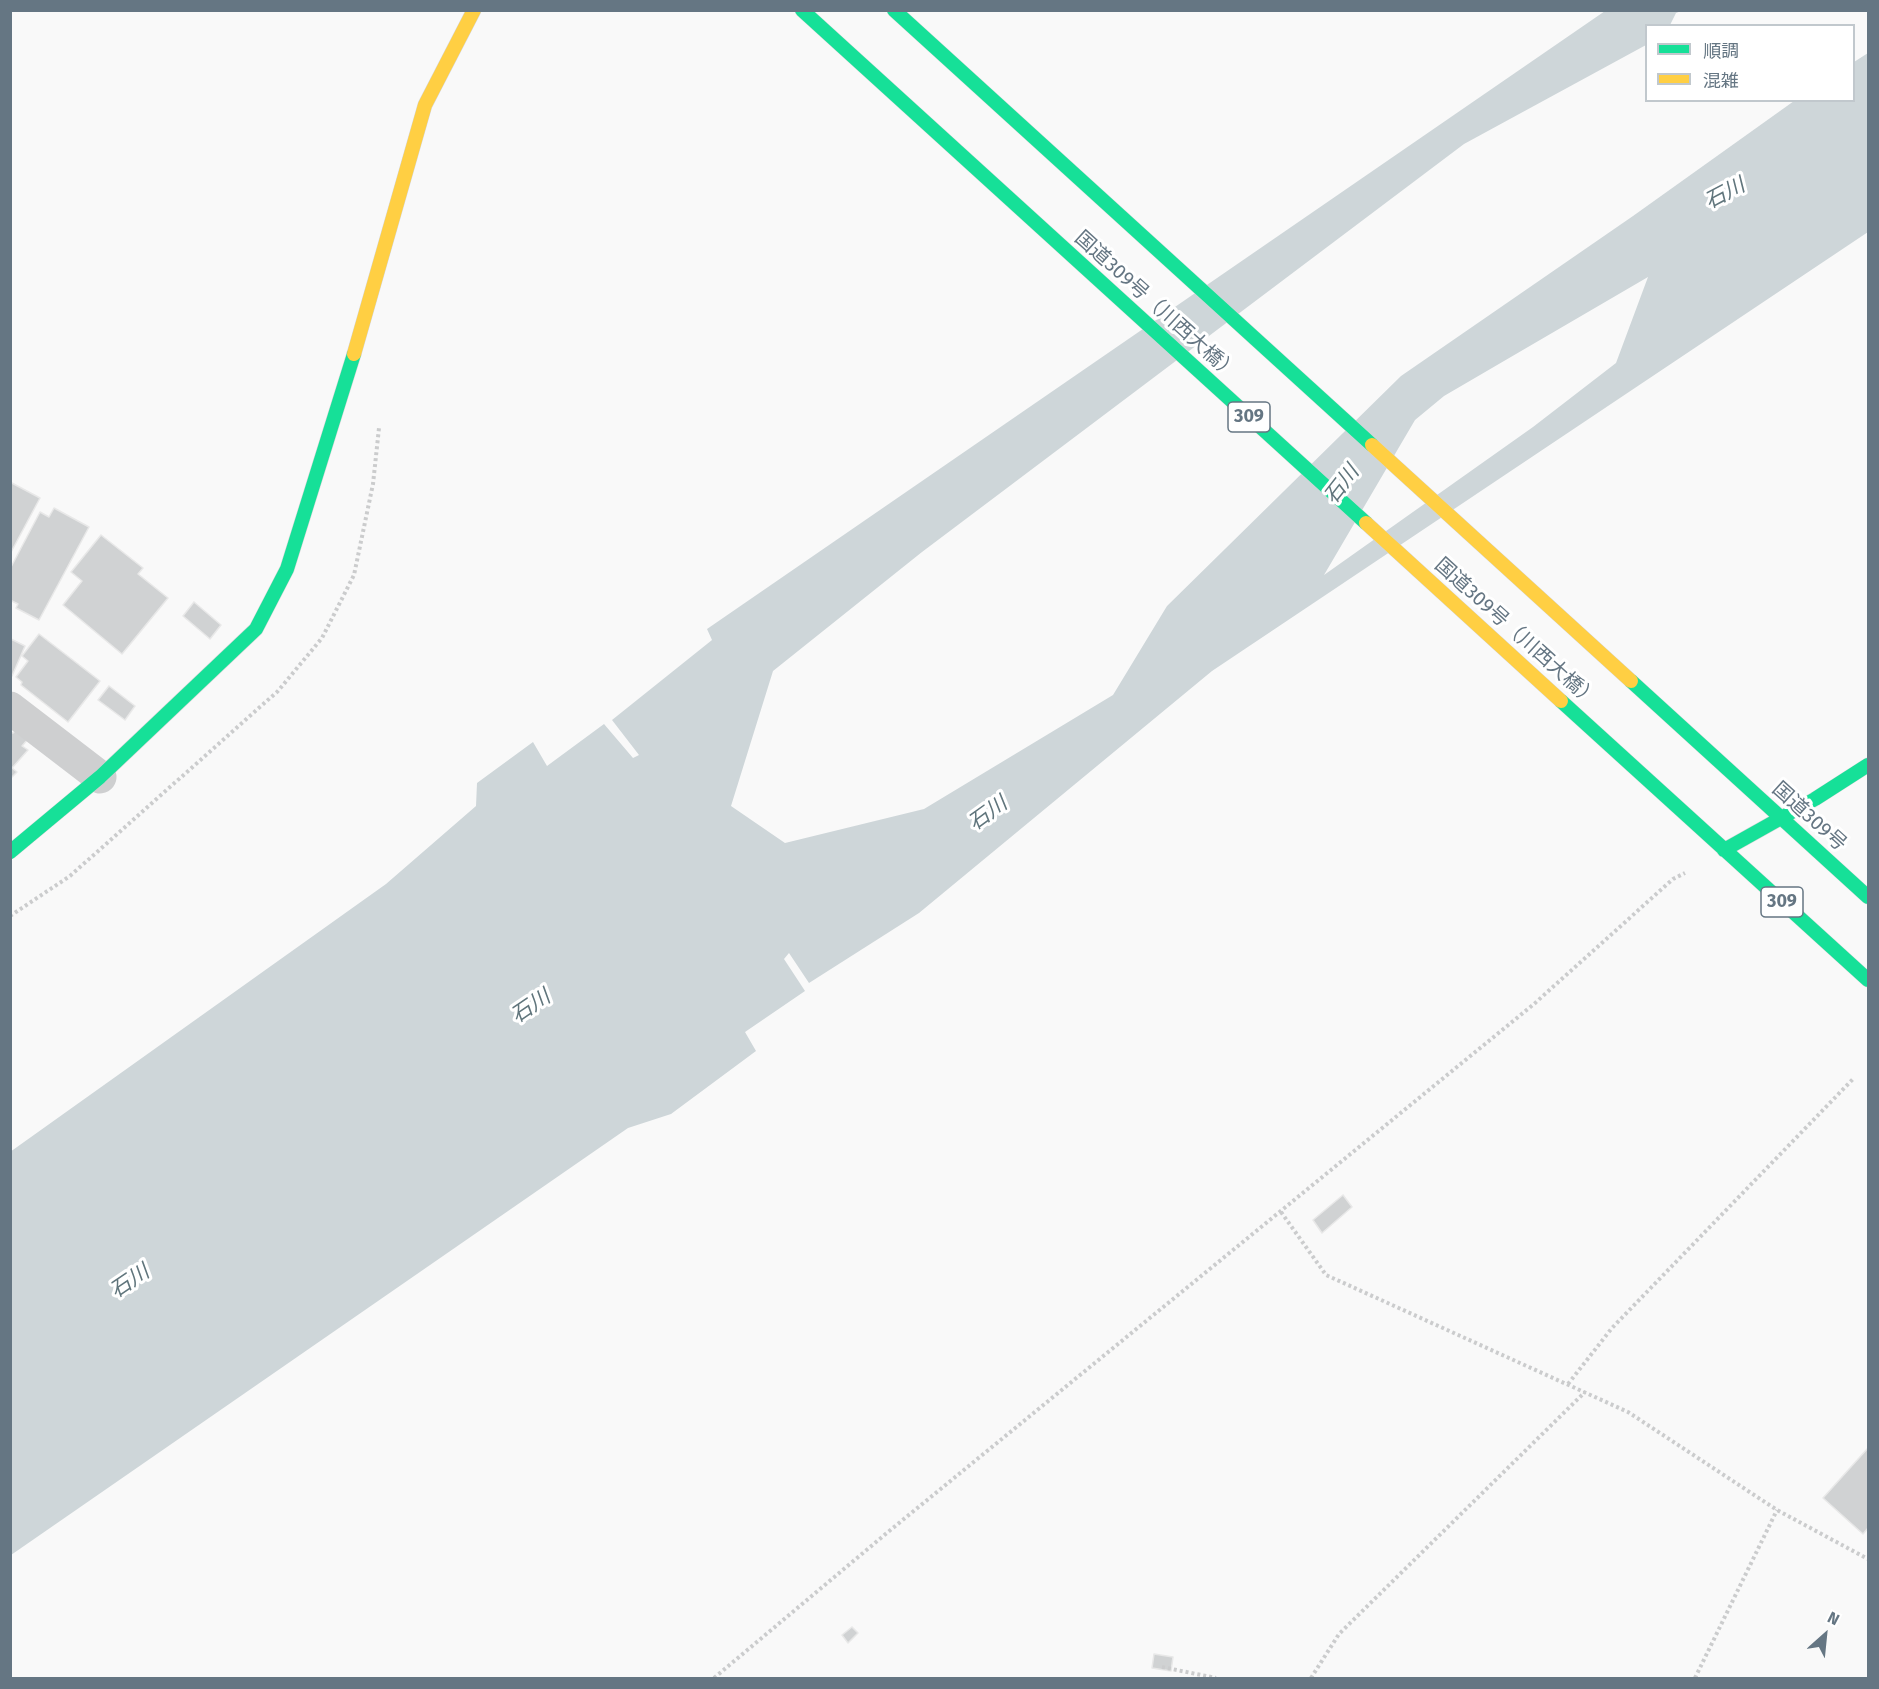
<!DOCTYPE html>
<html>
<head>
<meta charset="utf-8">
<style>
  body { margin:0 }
  #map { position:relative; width:1879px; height:1689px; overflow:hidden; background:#f9f9f9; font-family:"Fira Sans","Noto Sans JP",sans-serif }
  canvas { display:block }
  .frame { position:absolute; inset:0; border:12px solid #657683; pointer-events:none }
  .legend { position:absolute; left:1645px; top:24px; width:210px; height:78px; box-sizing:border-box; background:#fff; border:2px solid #c1c8cd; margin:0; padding:8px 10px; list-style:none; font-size:18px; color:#657683 }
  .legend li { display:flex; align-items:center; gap:12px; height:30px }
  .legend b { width:30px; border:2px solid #c1c8cd }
  .north { position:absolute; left:1795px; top:1605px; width:60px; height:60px; -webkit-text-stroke:4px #fff; paint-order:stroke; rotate:27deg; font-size:16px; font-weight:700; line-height:24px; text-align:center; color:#657683 }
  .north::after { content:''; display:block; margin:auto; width:21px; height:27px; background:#657683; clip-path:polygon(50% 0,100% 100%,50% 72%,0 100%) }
</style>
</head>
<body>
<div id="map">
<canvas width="1879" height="1689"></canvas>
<div class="frame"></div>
<ul class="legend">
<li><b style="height:8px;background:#16e098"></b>順調</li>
<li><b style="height:8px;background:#ffcf43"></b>混雑</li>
</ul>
<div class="north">N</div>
</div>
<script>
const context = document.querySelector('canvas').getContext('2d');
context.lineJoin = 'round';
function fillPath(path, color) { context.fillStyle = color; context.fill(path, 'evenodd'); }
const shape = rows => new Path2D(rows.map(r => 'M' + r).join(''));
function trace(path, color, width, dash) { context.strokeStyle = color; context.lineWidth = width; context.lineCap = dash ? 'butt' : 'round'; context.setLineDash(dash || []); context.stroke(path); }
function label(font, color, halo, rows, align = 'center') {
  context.font = font + ' "Fira Sans","Noto Sans JP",sans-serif'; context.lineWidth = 6; context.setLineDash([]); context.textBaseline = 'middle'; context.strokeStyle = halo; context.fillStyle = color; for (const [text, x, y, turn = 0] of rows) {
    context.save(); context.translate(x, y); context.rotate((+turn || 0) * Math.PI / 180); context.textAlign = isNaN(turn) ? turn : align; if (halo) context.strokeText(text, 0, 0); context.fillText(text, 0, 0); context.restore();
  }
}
const water = shape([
  [1605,11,1681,11,1676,13,1670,25,1646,26,1646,45,1464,144,922,552,773,671,731,806,785,843,924,809,1113,695,1167,606,1401,376,1633,216,1794,101,1854,100,1854,62,1868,53,1868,232,1212,671,919,913,809,983,789,953,784,959,805,991,745,1032,756,1051,671,1114,628,1128,11,1555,10,1152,386,884,476,806,477,783,533,742,547,766,604,724,633,758,639,755,612,720,712,640,707,629],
  [1648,277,1616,363,1533,427,1324,575,1415,420,1444,396]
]);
const building = shape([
  [10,482,40,498,10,554,10,482],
  [54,508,89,527,39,620,16,608,18,604,10,600,10,569,40,512,49,517,54,508],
  [101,535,143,568,138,574,168,598,122,654,63,605,82,581,71,572,101,535],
  [194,602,221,625,210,639,183,616,194,602],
  [39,634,100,681,68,722,21,685,22,682,16,677,28,661,22,656,39,634],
  [11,639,25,646,12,676,10,675,11,639],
  [109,686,135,706,125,720,98,700,109,686],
  [17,729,28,739,22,746,28,750,12,768,17,772,10,779,10,732,13,733,17,729],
  [1343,1195,1352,1207,1322,1233,1313,1220,1343,1195],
  [1868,1448,1868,1528,1863,1534,1823,1498,1868,1448],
  [852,1627,858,1633,848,1643,842,1635,852,1627],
  [1154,1654,1173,1657,1171,1671,1152,1668,1154,1654]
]);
const path = shape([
  [10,916,70,876,278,691,322,638,354,575,373,484,379,428],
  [1281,1212,1326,1275,1628,1412,1777,1510,1868,1559],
  [1568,1384,1612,1328,1853,1079],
  [1162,1667,1216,1678],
  [714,1678,888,1532,1534,1004,1673,879,1685,873],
  [1311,1678,1339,1634,1585,1392],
  [1695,1678,1777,1510]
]);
const street = shape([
  [10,708,100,777]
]);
const fast = shape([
  [802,10,1366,523],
  [894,10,1372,445],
  [1631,681,1868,897],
  [1561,701,1868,980],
  [1724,850,1815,799,1868,765],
  [10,852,100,777,256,629,287,569,354,354]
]);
const slow = shape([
  [354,354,425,105,474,10],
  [1372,445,1631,681],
  [1366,523,1561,701]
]);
const shields = [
  [1249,417,42],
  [1782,902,42]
];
const shieldNames = [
  ["309",1249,417],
  ["309",1782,902]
];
const streetNames = [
  ["国道309号（川西大橋）",1156,306,42],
  ["国道309号（川西大橋）",1516,633,42],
  ["国道309号",1809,817,42]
];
const waterNames = [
  ["石川",1725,194,-28],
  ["石川",1342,485,-52],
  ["石川",988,814,-36],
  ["石川",531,1007,-34],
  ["石川",130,1282,-34]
];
fillPath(water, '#ced6d9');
fillPath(building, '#d0d2d3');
trace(building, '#e8e8e8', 1.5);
trace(fast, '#d5d6d7', 15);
trace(slow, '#d5d6d7', 15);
trace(path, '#cbcccd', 4, [3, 3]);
trace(street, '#cecfd0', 33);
trace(fast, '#16e098', 14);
trace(slow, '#ffcf43', 14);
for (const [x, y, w] of shields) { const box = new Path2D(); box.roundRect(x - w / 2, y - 15, w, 30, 4.5); context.fillStyle = '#fff'; context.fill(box); trace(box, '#657683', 1.5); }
label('bold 18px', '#657683', null, shieldNames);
label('20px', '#657683', '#fff', streetNames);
label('italic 21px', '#60757c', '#fff', waterNames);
</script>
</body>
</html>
